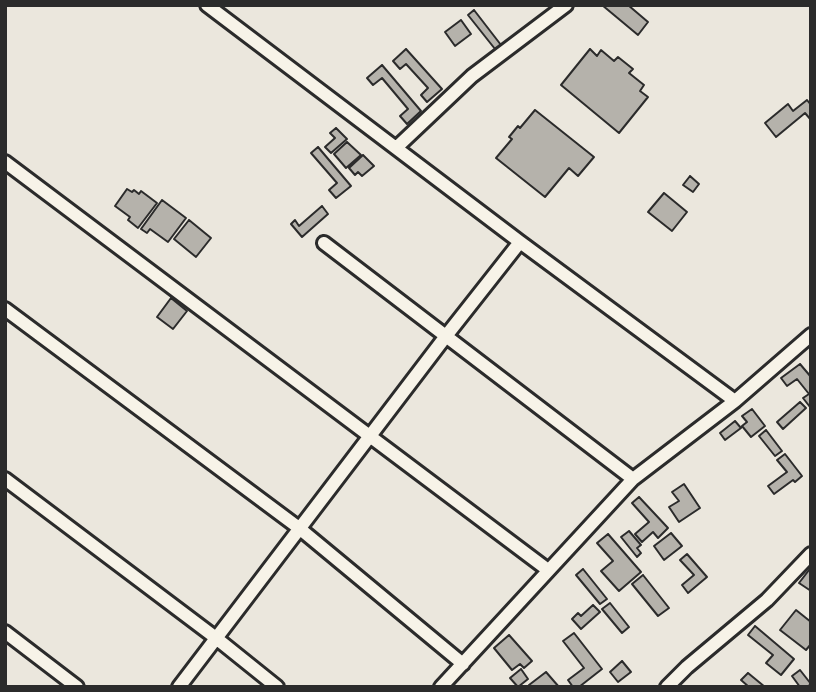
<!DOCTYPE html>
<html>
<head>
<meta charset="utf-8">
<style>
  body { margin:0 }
  #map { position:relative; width:816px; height:692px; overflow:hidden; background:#ebe7dd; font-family:"Shantell Sans",sans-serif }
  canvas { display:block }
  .frame { position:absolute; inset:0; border:7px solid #2b2b2b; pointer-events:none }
</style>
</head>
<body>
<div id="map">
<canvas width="816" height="692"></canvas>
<div class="frame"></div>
</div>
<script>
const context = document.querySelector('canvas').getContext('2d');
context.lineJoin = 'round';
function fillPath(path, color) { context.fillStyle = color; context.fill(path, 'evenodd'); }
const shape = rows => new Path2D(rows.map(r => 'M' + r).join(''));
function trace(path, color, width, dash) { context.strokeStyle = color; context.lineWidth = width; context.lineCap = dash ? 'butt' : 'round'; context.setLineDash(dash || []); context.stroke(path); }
const building = shape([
  [602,5,628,5,648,22,638,35,602,5],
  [474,10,501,45,495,49,468,15,474,10],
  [461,20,471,34,455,46,445,32,461,20],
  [406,49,442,89,427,102,421,95,428,88,406,64,400,69,393,61,406,49],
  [590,49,597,56,601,50,614,61,618,57,633,69,629,73,644,85,640,91,648,97,619,133,561,85,590,49],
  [382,65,421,111,407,124,400,116,408,109,382,78,373,85,367,78,382,65],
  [807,100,811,105,811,120,805,113,776,137,765,123,788,104,793,111,807,100],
  [535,110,594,157,578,176,569,168,545,197,496,158,512,139,509,137,518,126,520,128,535,110],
  [336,128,347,139,331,153,325,147,335,138,330,133,336,128],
  [347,142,361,155,346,168,334,154,347,142],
  [318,147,351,186,336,198,329,190,337,183,311,153,318,147],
  [363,155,374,166,362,176,358,172,355,175,349,168,363,155],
  [690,176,699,184,693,192,683,185,690,176],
  [127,189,132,192,134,190,139,194,141,191,157,203,138,228,128,220,130,217,115,206,127,189],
  [664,193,687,212,672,231,648,212,664,193],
  [162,200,186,218,168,242,150,229,147,233,141,229,162,200],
  [322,206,328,214,302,237,291,224,295,220,299,226,322,206],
  [189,220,211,238,196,257,174,239,189,220],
  [171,298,187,311,173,329,157,317,171,298],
  [800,364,811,377,810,407,803,398,809,394,797,379,787,386,781,378,800,364],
  [800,402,806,408,783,429,777,422,800,402],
  [752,409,765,426,751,437,742,426,747,422,742,416,752,409],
  [735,421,741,428,725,440,720,433,735,421],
  [766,430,782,451,775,456,759,436,766,430],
  [785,454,802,476,795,482,793,480,774,494,768,486,787,472,777,460,785,454],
  [684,484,700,508,679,522,669,507,679,501,672,492,684,484],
  [639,497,668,528,658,538,653,532,642,542,635,534,649,522,632,503,639,497],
  [629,531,641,545,637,548,641,553,637,557,621,537,629,531],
  [671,533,682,546,664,560,654,546,671,533],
  [608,534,641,572,619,591,601,571,613,561,597,543,608,534],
  [687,554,707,577,688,593,682,585,694,575,680,560,687,554],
  [583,569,607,599,600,604,576,575,583,569],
  [809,570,811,572,811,591,799,583,809,570],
  [643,575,669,608,658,616,632,584,643,575],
  [610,603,629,627,622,633,602,609,610,603],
  [593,605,600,612,581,629,572,619,578,613,581,616,593,605],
  [796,610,811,622,811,644,806,650,780,630,796,610],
  [755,626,794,659,781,675,766,663,773,655,748,635,755,626],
  [574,633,602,669,579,687,573,687,568,680,584,668,563,641,574,633],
  [509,635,532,661,524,668,520,664,512,670,494,648,509,635],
  [622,661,631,672,618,682,610,672,622,661],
  [521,669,528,679,518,687,510,678,521,669],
  [800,670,811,684,807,687,800,687,792,676,800,670],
  [546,672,559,687,531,687,529,685,546,672],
  [748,673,765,687,749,687,741,680,748,673]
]);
const minor = shape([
  [207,5,520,242,735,401],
  [396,148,472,76,566,5],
  [5,162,548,570],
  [324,243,633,479],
  [5,309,299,528,463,664],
  [5,479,216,638,277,687],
  [5,632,77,687],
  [179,687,446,336,520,242],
  [441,687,633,479,735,401,811,335],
  [667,687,687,667,767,600,811,554]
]);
fillPath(building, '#b5b2ab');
trace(building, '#2b2b2b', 2);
trace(minor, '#2b2b2b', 18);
trace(minor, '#f7f3e8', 12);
</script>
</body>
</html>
